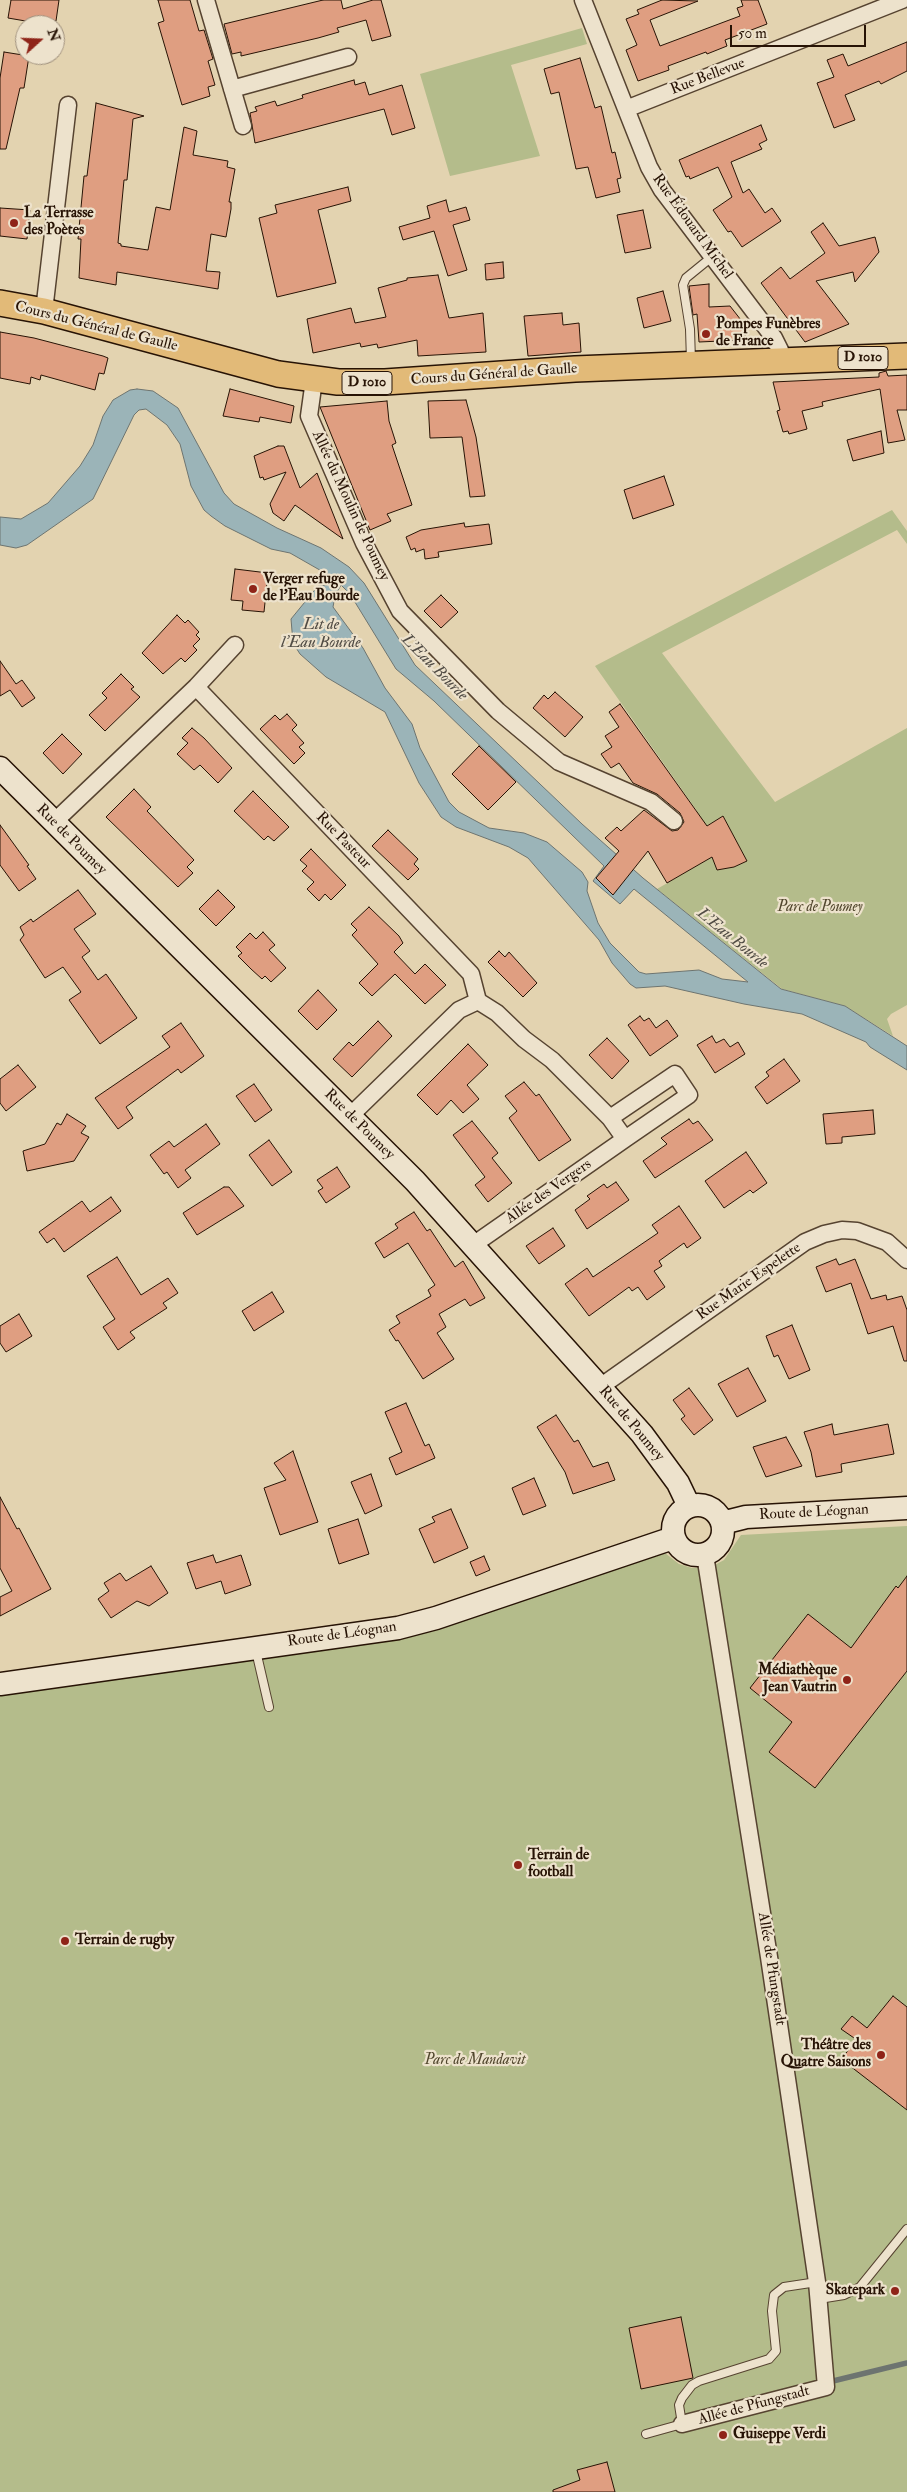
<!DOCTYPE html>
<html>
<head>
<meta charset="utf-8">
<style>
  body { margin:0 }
  #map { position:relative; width:907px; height:2492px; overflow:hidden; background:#e3d3b0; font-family:"IM FELL Double Pica",serif }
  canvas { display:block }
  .north { position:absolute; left:15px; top:15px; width:50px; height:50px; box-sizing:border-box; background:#ede2cc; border:1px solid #9e8f7c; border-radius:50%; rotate:70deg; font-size:14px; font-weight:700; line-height:20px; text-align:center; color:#271305 }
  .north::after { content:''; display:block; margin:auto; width:18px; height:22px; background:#8f2418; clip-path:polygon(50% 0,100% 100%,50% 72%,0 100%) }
  .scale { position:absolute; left:730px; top:25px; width:136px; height:22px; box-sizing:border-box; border:2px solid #271305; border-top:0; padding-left:6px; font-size:15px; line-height:18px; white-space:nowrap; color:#271305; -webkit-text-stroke:4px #ede2cc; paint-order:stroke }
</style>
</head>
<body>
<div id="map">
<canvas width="907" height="2492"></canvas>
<div class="north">N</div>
<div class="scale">50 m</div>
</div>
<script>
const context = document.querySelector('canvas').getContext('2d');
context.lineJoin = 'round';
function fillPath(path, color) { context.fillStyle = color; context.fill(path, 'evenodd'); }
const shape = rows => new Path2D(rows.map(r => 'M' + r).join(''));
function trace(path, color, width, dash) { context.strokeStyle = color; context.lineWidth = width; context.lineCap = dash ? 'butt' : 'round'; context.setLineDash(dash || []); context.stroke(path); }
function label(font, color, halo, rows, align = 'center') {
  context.font = font + ' "IM FELL Double Pica",serif'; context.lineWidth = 4.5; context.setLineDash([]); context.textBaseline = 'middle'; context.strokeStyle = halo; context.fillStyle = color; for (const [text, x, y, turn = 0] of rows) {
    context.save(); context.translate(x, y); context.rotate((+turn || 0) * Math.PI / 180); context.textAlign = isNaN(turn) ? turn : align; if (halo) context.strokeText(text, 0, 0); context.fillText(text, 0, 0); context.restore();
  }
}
const green = shape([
  [582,28,587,44,511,65,540,156,450,176,420,74],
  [892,510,907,531,907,544,897,530,662,653,775,802,907,728,907,1005,891,1014,887,1019,893,1036,845,1006,782,989,657,889,712,857,717,870,734,867,747,861,723,816,698,831,697,811,595,666],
  [907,1526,907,2492,0,2492,0,1695,431,1632,665,1553,679,1564,692,1568,711,1567,724,1560,741,1535]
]);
const water = shape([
  [137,389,153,391,178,408,224,493,234,504,277,528,321,548,349,567,364,583,415,665,582,824,643,878,781,989,845,1006,907,1046,907,1070,870,1047,866,1042,802,1014,744,1004,665,986,636,988,630,984,612,963,599,940,528,858,509,847,456,827,441,817,419,783,385,712,326,677,300,654,293,643,291,619,318,586,327,585,332,577,290,553,271,549,225,526,211,516,204,510,191,486,180,444,167,425,146,409,139,410,134,415,93,499,27,545,16,548,0,545,0,517,21,519,48,503,80,466,93,445,103,416,113,400,130,390,137,389],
  [341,585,350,594,396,669,434,701,604,866,593,881,620,904,634,889,748,982,722,979,699,970,646,974,639,972,610,943,598,923,587,891,588,882,582,872,547,842,524,833,489,828,459,812,449,802,420,748,412,724,385,688,363,648,333,607,335,596,341,585]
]);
const stream = shape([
  [833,2381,907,2363]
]);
const building = shape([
  [11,0,59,0,56,21,49,20,49,25,8,18,11,0],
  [158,0,190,0,199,31,204,30,213,59,208,61,215,85,208,87,210,96,182,105,158,23,164,21,158,0],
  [323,0,341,0,343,9,373,0,381,0,391,36,372,41,366,20,337,28,339,32,318,38,241,56,241,52,232,54,224,24,323,0],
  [662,0,698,1,650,20,660,46,740,16,737,8,743,6,741,0,758,0,767,24,725,40,727,46,707,54,706,52,668,66,669,70,638,81,626,50,637,45,626,19,639,14,637,10,662,0],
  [907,42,907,71,881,84,879,81,845,95,855,120,834,128,817,83,834,77,827,60,843,54,848,66,907,42],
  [4,52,29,56,24,88,20,88,6,149,0,149,0,78,4,52],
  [580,58,595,108,601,106,612,153,615,152,621,178,617,179,620,192,596,198,588,167,576,169,559,92,551,94,544,69,580,58],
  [354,80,355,85,365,82,369,95,402,85,415,128,392,135,384,109,255,143,250,113,257,111,255,107,275,101,277,106,303,98,302,95,354,80],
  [96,103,144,116,133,119,127,180,124,180,118,243,121,244,121,246,148,250,156,207,170,210,184,127,197,131,193,155,228,161,227,167,235,169,229,202,231,202,231,209,226,237,211,234,206,271,220,272,218,289,117,272,116,285,79,278,81,239,78,239,84,176,87,176,96,103],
  [761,125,767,140,759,144,762,149,731,162,743,193,749,189,765,213,772,208,781,221,742,247,731,231,728,232,713,210,732,197,718,167,690,179,689,176,686,177,679,160,761,125],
  [348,187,351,201,318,210,336,283,277,297,259,218,277,213,275,205,348,187],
  [446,200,449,212,466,207,470,220,453,225,467,270,448,276,434,231,403,240,399,227,430,218,427,206,446,200],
  [0,208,30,210,27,239,0,236,0,208],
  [643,210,651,248,625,253,617,215,643,210],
  [823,223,839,246,875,237,879,252,855,282,853,272,816,281,849,324,805,342,761,283,781,267,790,279,825,253,811,232,823,223],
  [503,262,504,278,486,280,485,264,503,262],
  [438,275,449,318,483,313,486,352,418,356,417,340,378,348,377,344,361,347,360,343,313,353,307,319,351,308,355,323,386,317,378,288,407,280,407,278,438,275],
  [709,284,709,307,730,306,748,329,743,340,699,342,697,314,693,315,689,286,709,284],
  [663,291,671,321,644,328,637,298,663,291],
  [562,313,563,325,579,323,581,352,528,356,524,316,562,313],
  [0,332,34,338,103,356,108,358,104,374,99,373,95,390,41,375,40,380,31,377,30,384,0,378,0,332],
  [886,371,888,376,907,375,907,410,897,410,905,440,888,443,880,389,822,402,823,406,802,411,807,429,789,434,788,431,783,432,777,411,780,410,773,382,879,377,879,373,886,371],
  [230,389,294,406,291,423,260,417,259,422,223,416,230,389],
  [466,400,476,437,485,496,470,497,462,437,430,438,428,401,466,400],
  [387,401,389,421,396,443,392,445,412,505,387,514,391,521,370,530,320,407,387,401],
  [881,431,884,453,853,461,847,440,881,431],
  [278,446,284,446,300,488,317,473,343,539,295,505,284,521,273,513,270,504,286,472,264,480,263,477,260,478,254,456,278,446],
  [664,476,674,505,633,519,624,490,664,476],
  [464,523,465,527,489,524,492,544,438,552,439,557,425,559,424,549,416,552,415,548,411,550,406,537,421,530,464,523],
  [235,569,268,573,264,612,242,610,243,601,231,600,235,569],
  [441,595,458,612,441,628,424,611,441,595],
  [177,615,185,623,188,620,199,632,196,635,200,639,193,646,197,650,185,662,181,658,163,674,142,653,177,615],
  [0,661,16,684,22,680,35,698,22,707,10,690,0,696,0,661],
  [121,674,134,687,131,689,140,697,105,731,89,715,107,698,102,693,121,674],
  [555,692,583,717,565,737,533,708,544,695,548,699,555,692],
  [620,704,707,826,723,816,747,861,734,867,717,870,712,857,667,883,648,851,613,895,596,878,619,851,605,838,617,827,621,831,644,810,672,831,678,830,684,822,680,813,657,794,633,783,619,763,611,768,601,754,612,747,605,736,619,727,609,712,620,704],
  [287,714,297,725,292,730,304,743,299,747,305,753,294,764,260,729,275,715,280,720,287,714],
  [192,728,204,738,232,768,218,783,200,765,194,770,177,754,188,743,182,738,192,728],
  [62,734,82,754,63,774,43,753,62,734],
  [479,746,516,782,488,810,452,774,479,746],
  [134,789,151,807,147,811,194,860,187,867,193,873,178,887,106,817,134,789],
  [253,791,289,827,274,841,268,836,264,840,234,811,253,791],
  [0,825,29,865,27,866,36,879,19,891,0,865,0,825],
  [388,830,418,859,414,864,419,869,408,880,372,846,388,830],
  [311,849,346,885,331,900,325,894,319,901,307,889,314,882,302,871,307,866,300,860,311,849],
  [78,890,96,914,74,929,90,951,82,957,98,980,106,974,137,1018,100,1044,69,1000,81,992,63,967,45,978,20,940,24,935,20,927,31,919,33,922,78,890],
  [218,890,235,907,216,926,199,909,218,890],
  [369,907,399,936,403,943,394,952,415,974,425,964,446,985,425,1004,395,974,372,996,359,983,378,964,352,935,357,930,351,924,369,907],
  [263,932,275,945,269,950,286,968,271,982,265,976,262,979,251,969,238,956,242,953,236,947,250,933,256,939,263,932],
  [499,951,505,957,509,952,537,983,523,997,488,962,499,951],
  [318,990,337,1010,317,1030,298,1011,318,990],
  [640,1016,644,1021,649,1018,656,1028,667,1020,678,1036,650,1056,628,1025,640,1016],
  [378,1021,392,1036,352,1077,333,1059,349,1042,353,1046,378,1021],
  [181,1023,204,1056,181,1073,178,1069,126,1107,133,1118,118,1129,95,1098,170,1047,162,1036,181,1023],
  [712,1036,716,1043,724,1039,730,1047,738,1042,745,1054,715,1073,697,1045,712,1036],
  [607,1038,629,1061,612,1079,589,1055,607,1038],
  [468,1044,488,1065,467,1085,479,1099,463,1113,451,1100,437,1115,417,1095,468,1044],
  [784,1059,800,1081,767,1104,755,1087,769,1076,766,1072,784,1059],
  [18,1065,36,1087,6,1111,0,1103,0,1079,18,1065],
  [524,1082,536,1096,539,1094,571,1140,539,1161,509,1118,517,1111,505,1096,524,1082],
  [254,1084,272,1110,255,1122,236,1096,254,1084],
  [873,1110,875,1134,842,1137,842,1143,826,1144,823,1114,873,1110],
  [67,1114,86,1126,81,1133,89,1137,74,1161,27,1171,23,1151,45,1144,57,1123,61,1125,67,1114],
  [689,1119,693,1124,698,1121,713,1140,655,1178,643,1161,667,1144,661,1138,689,1119],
  [472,1121,498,1153,492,1158,512,1183,488,1202,475,1185,485,1177,453,1135,472,1121],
  [206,1124,220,1144,185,1170,191,1178,178,1188,167,1172,164,1174,150,1155,169,1141,174,1147,206,1124],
  [269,1140,292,1172,272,1186,249,1155,269,1140],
  [746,1152,767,1183,753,1193,750,1190,724,1208,705,1181,746,1152],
  [337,1167,350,1187,326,1203,318,1191,323,1188,317,1180,337,1167],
  [616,1182,629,1200,587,1229,575,1210,590,1199,587,1196,604,1184,607,1188,616,1182],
  [224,1187,229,1187,244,1206,197,1235,183,1213,224,1187],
  [111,1197,121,1211,64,1252,54,1238,47,1243,39,1232,82,1201,90,1212,111,1197],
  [679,1206,701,1238,687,1248,684,1243,659,1261,662,1266,654,1271,665,1287,647,1300,638,1287,632,1291,629,1287,589,1316,565,1284,587,1268,593,1277,658,1233,652,1225,679,1206],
  [414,1212,427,1231,430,1229,455,1267,463,1261,485,1298,470,1306,465,1299,439,1314,446,1327,437,1333,454,1359,423,1379,398,1340,396,1341,389,1330,400,1323,396,1316,431,1296,428,1290,435,1285,408,1243,384,1258,375,1243,398,1228,395,1224,414,1212],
  [553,1228,565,1246,539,1264,526,1246,553,1228],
  [117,1257,141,1295,168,1278,178,1293,163,1303,167,1308,130,1332,135,1338,118,1350,103,1327,115,1319,87,1276,117,1257],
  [836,1259,839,1265,855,1259,871,1299,886,1295,887,1300,902,1296,907,1310,907,1361,904,1361,893,1326,868,1334,851,1283,826,1292,816,1267,836,1259],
  [272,1292,284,1312,254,1331,242,1311,272,1292],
  [19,1314,32,1336,6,1352,0,1343,0,1326,19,1314],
  [792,1325,810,1370,789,1379,778,1355,774,1357,766,1336,792,1325],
  [748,1368,766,1401,737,1417,718,1384,748,1368],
  [689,1388,713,1420,694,1435,681,1419,685,1416,673,1400,689,1388],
  [406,1403,425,1446,429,1444,435,1458,396,1475,389,1458,402,1452,385,1412,406,1403],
  [556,1415,574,1442,578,1440,593,1467,608,1462,615,1480,573,1494,565,1472,537,1427,556,1415],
  [832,1424,834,1435,888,1424,894,1454,841,1464,842,1472,816,1477,811,1452,804,1432,832,1424],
  [786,1437,802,1466,766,1477,753,1447,786,1437],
  [293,1451,318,1522,280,1535,264,1488,286,1480,274,1463,293,1451],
  [371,1474,382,1506,365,1514,351,1482,371,1474],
  [534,1478,546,1506,523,1515,512,1488,534,1478],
  [0,1497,17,1529,19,1528,51,1589,0,1616,0,1597,12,1591,0,1568,0,1497],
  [451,1509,468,1548,434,1563,419,1529,435,1522,432,1517,451,1509],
  [358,1519,369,1554,339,1564,328,1529,358,1519],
  [213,1555,216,1563,241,1555,251,1585,225,1594,221,1581,196,1589,187,1563,213,1555],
  [484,1556,490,1570,476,1576,470,1562,484,1556],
  [151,1566,168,1593,149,1606,137,1601,111,1618,98,1599,109,1591,104,1583,120,1573,126,1581,151,1566],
  [907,1576,907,1671,815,1788,769,1752,792,1722,750,1688,808,1614,851,1648,896,1586,898,1588,907,1576],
  [893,1996,907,2007,907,2110,841,2059,857,2040,841,2029,852,2016,867,2028,893,1996],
  [681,2317,693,2378,641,2389,629,2328,681,2317],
  [607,2462,615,2492,553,2492,553,2490,580,2480,577,2470,607,2462]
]);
const lane = shape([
  [691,361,690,329,683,285,686,278,713,256],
  [256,1651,269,1707],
  [819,2299,844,2295,860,2287,907,2229],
  [646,2434,682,2424,679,2405,682,2398,692,2385,699,2381,769,2359,776,2351,772,2311,774,2295,784,2287,817,2282]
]);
const street = shape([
  [206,0,243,126],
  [583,0,649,167,662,190,774,338,780,350,782,361],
  [232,89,348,57],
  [626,109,902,0],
  [44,311,68,105],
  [314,380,309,416,364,543,400,611,498,711,559,762,651,802,674,821],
  [196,687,471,974,478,1001],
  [53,823,196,687,235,645],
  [350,1116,459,1010,478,1001,497,1013,524,1039,552,1060,610,1118],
  [473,1245,625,1139,610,1118,675,1074,689,1095,625,1139],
  [600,1387,805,1242,824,1234,842,1230,857,1231,887,1242,907,1260],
  [682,2424,826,2387,817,2282,769,1957,705,1555]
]);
const secondary = shape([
  [0,768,415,1181,642,1434,678,1483,689,1506],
  '673 1530a25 25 0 1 1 50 0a25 25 0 1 1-50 0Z',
  [722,1523,746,1517,907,1508],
  [0,1684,398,1628,436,1618,673,1538]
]);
const primary = shape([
  [0,303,44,311,278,374,338,382,385,382,575,369,907,356]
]);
const markers = [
  [14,223,5,"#8f2418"],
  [706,334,5,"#8f2418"],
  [253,589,5,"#8f2418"],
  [847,1680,5,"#8f2418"],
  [518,1865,5,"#8f2418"],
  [65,1941,5,"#8f2418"],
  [881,2055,5,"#8f2418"],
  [895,2291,5,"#8f2418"],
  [723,2435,5,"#8f2418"]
];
const shields = [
  [863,358,50],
  [367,383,50]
];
const shieldNames = [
  ["D 1010",863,358],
  ["D 1010",367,383]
];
const streetNames = [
  ["Rue Bellevue",708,77,-21],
  ["Rue Édouard Michel",692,227,54],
  ["Cours du Général de Gaulle",96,327,14],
  ["Cours du Général de Gaulle",494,375,-4],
  ["Allée du Moulin de Poumey",350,506,65],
  ["Rue de Poumey",71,840,45],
  ["Rue Pasteur",343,841,46],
  ["Rue de Poumey",359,1125,45],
  ["Allée des Vergers",549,1192,-35],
  ["Rue Marie Espelette",749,1282,-35],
  ["Rue de Poumey",631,1424,50],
  ["Route de Léognan",814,1513,-3],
  ["Route de Léognan",342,1635,-8],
  ["Allée de Pfungstadt",771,1969,81],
  ["Allée de Pfungstadt",754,2406,-15]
];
const poiNames = [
  ["La Terrasse",24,214],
  ["des Poètes",24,231],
  ["Pompes Funèbres",716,325],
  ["de France",716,342],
  ["Verger refuge",263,580],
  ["de l'Eau Bourde",263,597],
  ["Médiathèque",837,1671,"right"],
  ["Jean Vautrin",837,1688,"right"],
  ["Terrain de",528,1856],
  ["football",528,1873],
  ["Terrain de rugby",75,1941],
  ["Théâtre des",871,2046,"right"],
  ["Quatre Saisons",871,2063,"right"],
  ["Skatepark",885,2291,"right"],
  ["Guiseppe Verdi",733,2435]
];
const parkNames = [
  ["Parc de Poumey",820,908],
  ["Parc de Mandavit",475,2061]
];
const waterNames = [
  ["Lit de",321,626],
  ["l'Eau Bourde",321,644],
  ["L'Eau Bourde",434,668,45],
  ["L'Eau Bourde",732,939,39]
];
fillPath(green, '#b4bc8b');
fillPath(water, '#9bb4b8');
trace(water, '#6d7470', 1);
trace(stream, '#6d7470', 5.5);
fillPath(building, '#df9e81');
trace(building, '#271305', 1);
trace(lane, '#564330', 10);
trace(street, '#564330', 19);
trace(secondary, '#271305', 25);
trace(primary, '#271305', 28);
trace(lane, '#ede2cc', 8);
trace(street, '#ede2cc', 16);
trace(secondary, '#ede2cc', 22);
trace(primary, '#e2ba78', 25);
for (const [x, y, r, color] of markers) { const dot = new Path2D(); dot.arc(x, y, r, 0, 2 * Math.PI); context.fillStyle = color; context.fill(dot); trace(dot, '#ede2cc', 2); }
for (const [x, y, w] of shields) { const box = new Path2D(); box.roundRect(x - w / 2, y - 11.5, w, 23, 4); context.fillStyle = '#ede2cc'; context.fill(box); trace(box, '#271305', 1); }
label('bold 14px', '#271305', null, shieldNames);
label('15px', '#271305', '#ede2cc', streetNames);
label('bold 15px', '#271305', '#ede2cc', poiNames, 'left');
label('italic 15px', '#51462d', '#ede2cc', parkNames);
label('italic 16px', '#504b44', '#ede2cc', waterNames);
</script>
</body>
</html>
